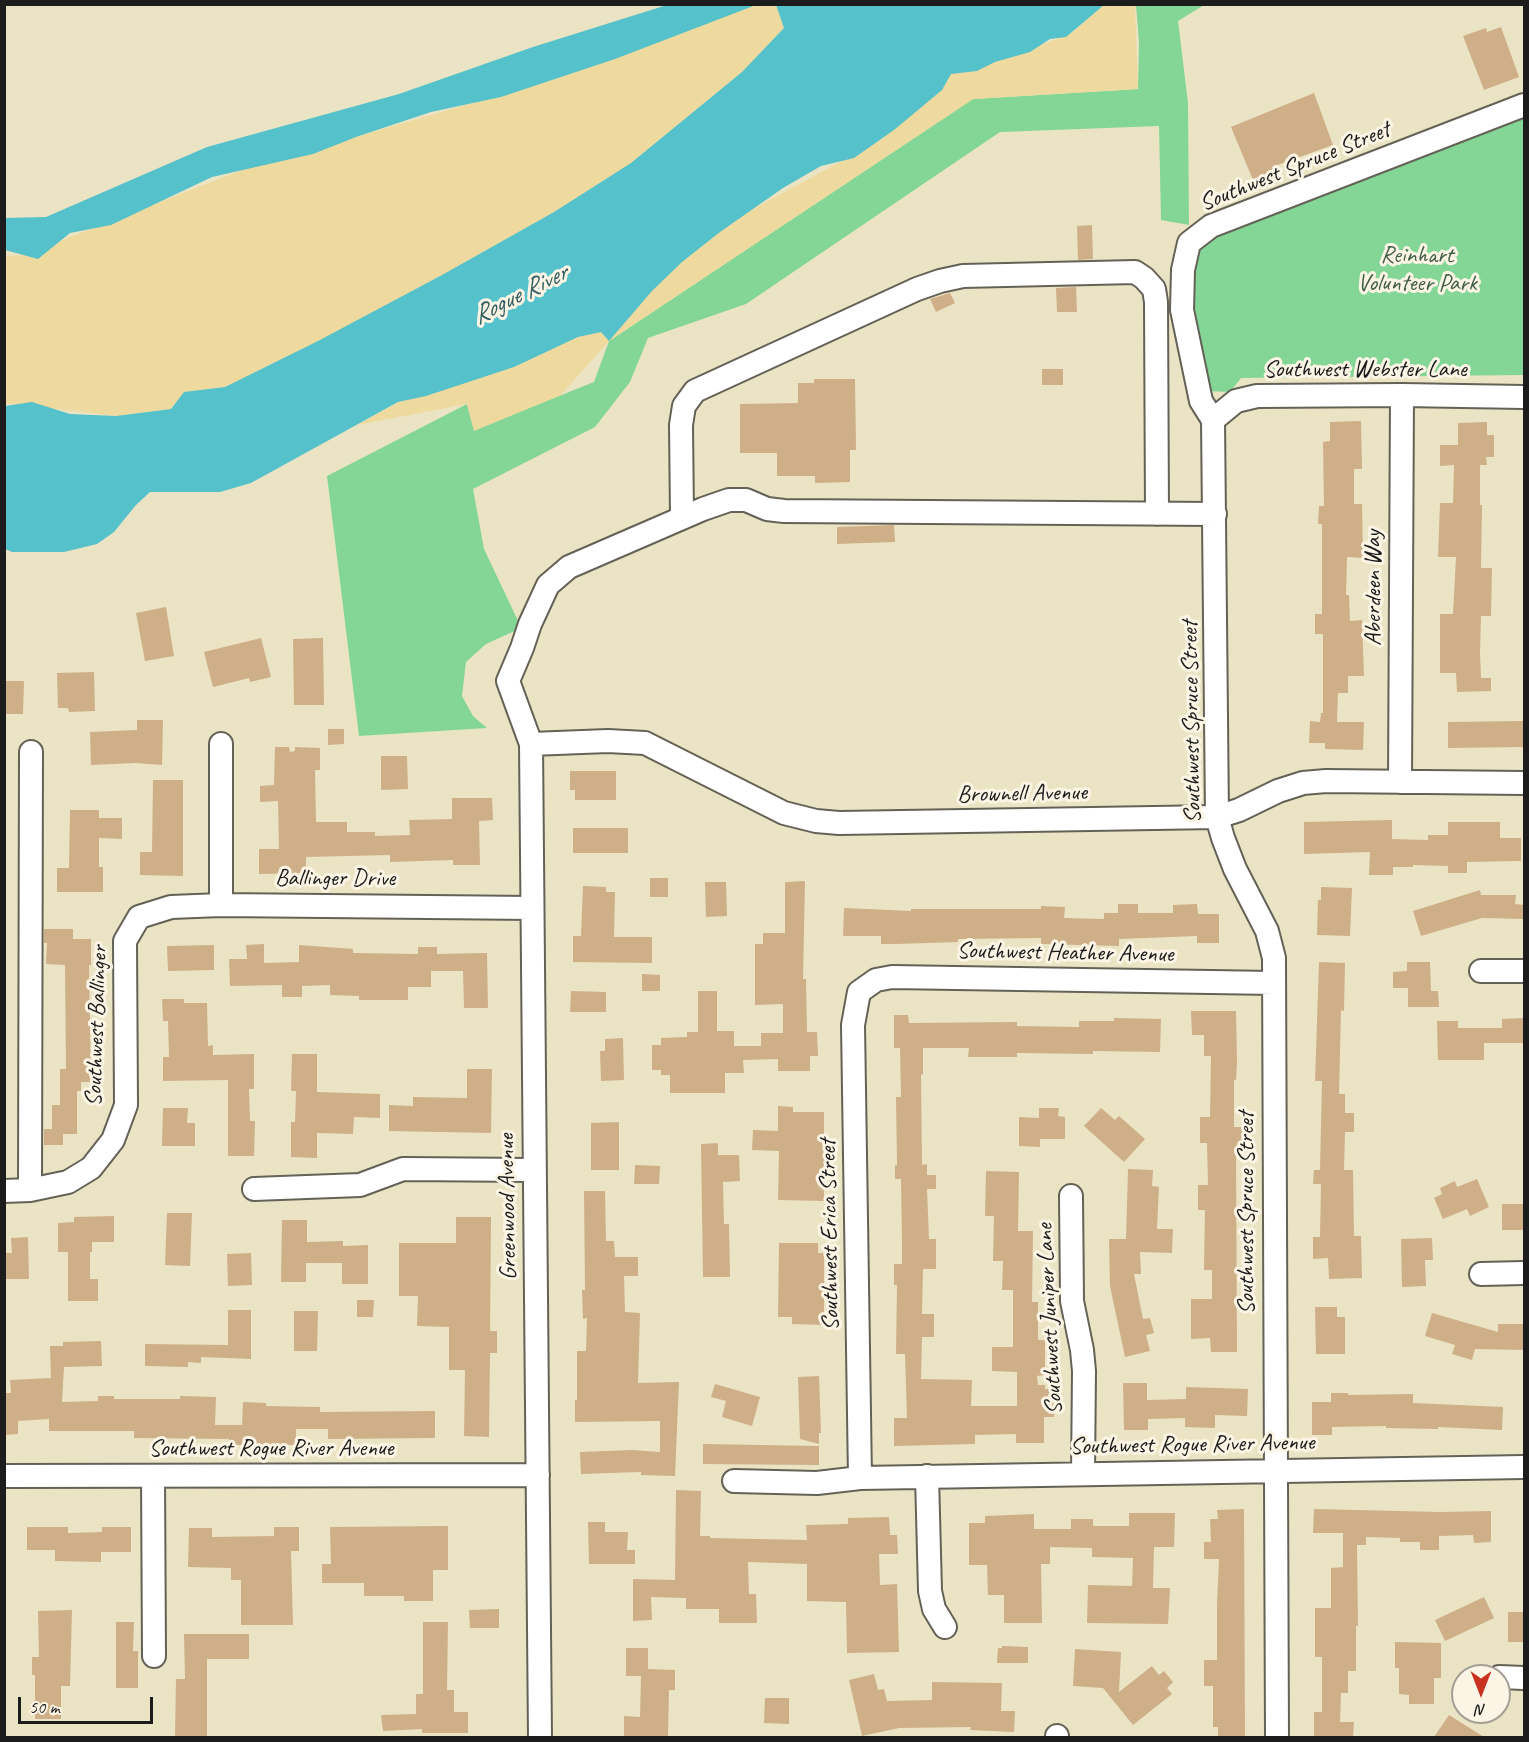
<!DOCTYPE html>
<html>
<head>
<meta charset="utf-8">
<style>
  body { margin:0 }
  #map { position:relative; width:1529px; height:1742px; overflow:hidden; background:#ebe4c4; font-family:Caveat,sans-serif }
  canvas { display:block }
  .frame { position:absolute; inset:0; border:6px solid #1c1c1c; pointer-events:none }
  .north { position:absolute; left:1451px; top:1664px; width:60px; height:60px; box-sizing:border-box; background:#fcf5e5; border:2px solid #a29e95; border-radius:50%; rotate:180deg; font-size:16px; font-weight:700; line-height:24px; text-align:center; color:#1c1c1c }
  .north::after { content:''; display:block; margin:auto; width:21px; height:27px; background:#c8321e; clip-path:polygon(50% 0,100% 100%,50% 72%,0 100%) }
  .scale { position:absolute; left:18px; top:1697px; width:135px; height:27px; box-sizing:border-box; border:3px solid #1c1c1c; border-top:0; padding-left:8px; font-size:18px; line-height:21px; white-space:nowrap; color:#1c1c1c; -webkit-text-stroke:4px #fcf5e5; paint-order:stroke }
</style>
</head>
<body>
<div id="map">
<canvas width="1529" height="1742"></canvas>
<div class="frame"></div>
<div class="north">N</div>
<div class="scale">50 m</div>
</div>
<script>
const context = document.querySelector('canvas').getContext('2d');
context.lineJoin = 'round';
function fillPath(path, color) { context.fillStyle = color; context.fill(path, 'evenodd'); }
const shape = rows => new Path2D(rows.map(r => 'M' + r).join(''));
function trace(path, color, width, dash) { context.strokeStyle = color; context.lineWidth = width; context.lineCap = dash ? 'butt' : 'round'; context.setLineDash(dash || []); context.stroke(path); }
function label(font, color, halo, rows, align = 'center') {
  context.font = font + ' Caveat,sans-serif'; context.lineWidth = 6; context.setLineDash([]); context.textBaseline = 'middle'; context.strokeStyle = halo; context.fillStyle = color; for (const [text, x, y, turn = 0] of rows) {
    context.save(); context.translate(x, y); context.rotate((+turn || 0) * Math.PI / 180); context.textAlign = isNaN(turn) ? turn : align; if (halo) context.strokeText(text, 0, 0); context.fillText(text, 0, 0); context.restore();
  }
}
const green = shape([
  [1136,5,1204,5,1178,21,1188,103,1189,225,1161,220,1159,126,1000,132,746,304,648,338,630,382,595,427,473,489,484,549,520,625,530,624,486,644,466,662,462,696,473,716,487,728,359,736,327,476,467,404,474,430,594,382,609,341,973,99,1138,89,1139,42],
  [1524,115,1524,375,1241,378,1230,392,1204,391,1187,299,1189,244]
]);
const sand = shape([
  [756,5,776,5,784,28,742,72,631,163,554,212,442,275,331,335,225,387,184,392,171,409,116,416,5,403,5,256,24,255,242,170,555,79],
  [1103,5,1135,5,1138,89,973,99,609,341,561,395,474,431,467,404,357,425,882,139,951,74,1011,57,1072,33]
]);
const water = shape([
  [667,5,756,5,615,59,501,97,431,112,356,137,313,154,212,177,111,225,70,233,38,259,5,250,5,218,46,217,207,147,399,94,533,47],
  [776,5,1104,5,1066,37,1050,39,1030,52,995,62,977,71,951,74,942,90,894,130,854,158,821,166,783,188,720,232,682,262,652,291,609,341,601,332,578,337,514,367,426,396,398,402,251,483,220,492,150,492,136,505,114,532,97,544,64,552,12,552,5,549,5,406,32,402,70,414,116,416,171,409,184,392,225,387,318,341,442,275,554,212,631,163,742,72,784,28]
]);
const building = shape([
  [1501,27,1519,77,1484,90,1463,36,1486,28,1487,32],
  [1314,93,1333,145,1272,167,1274,171,1253,180,1231,127],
  [1092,225,1093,259,1078,260,1077,226],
  [1076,287,1077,312,1057,312,1056,288],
  [950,293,955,303,936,312,930,299],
  [1042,369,1063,369,1063,385,1042,385],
  [814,379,855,379,856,450,850,450,850,482,815,483,815,476,777,476,777,453,740,453,740,404,798,403,798,383,814,383],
  [1361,421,1362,469,1354,469,1354,504,1362,504,1363,558,1347,557,1346,595,1349,595,1350,621,1362,620,1364,676,1348,676,1348,693,1338,693,1337,722,1364,722,1363,750,1325,749,1325,743,1309,743,1310,721,1320,722,1321,713,1323,713,1323,634,1315,634,1315,614,1322,614,1322,524,1318,524,1319,506,1324,506,1323,442,1330,441,1330,422],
  [1487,422,1487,435,1494,435,1494,457,1486,457,1487,465,1480,465,1480,505,1482,505,1481,568,1492,568,1491,616,1481,616,1480,652,1481,678,1491,678,1491,691,1457,692,1456,673,1440,673,1440,614,1453,614,1456,557,1438,557,1440,503,1453,503,1454,465,1440,466,1440,445,1458,445,1458,423],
  [894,525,895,542,837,544,837,527],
  [166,607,174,656,145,661,136,613],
  [261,638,271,677,250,682,249,678,213,687,204,652],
  [323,638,324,705,294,705,293,639],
  [94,672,95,711,69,712,68,708,58,708,57,673],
  [4,681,24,681,23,714,4,714],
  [137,720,163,720,162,765,136,763,91,765,90,732,137,730],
  [1524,721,1524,747,1448,748,1448,722],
  [328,729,344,729,344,744,328,745],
  [275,747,289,747,290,752,295,751,295,747,320,748,320,770,315,770,316,822,347,822,347,832,375,832,375,836,410,835,409,820,452,819,452,798,492,798,493,820,479,821,480,865,453,865,453,860,390,862,390,855,306,857,306,873,259,874,259,849,279,849,278,801,260,802,260,786,274,785],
  [381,756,407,756,408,789,381,790],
  [570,771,616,771,616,800,575,800,575,790,570,790],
  [153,780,183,780,183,876,140,875,140,852,152,852],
  [70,810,99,810,99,818,122,818,122,839,99,838,99,867,103,867,103,892,57,892,57,868,69,868],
  [1392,820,1392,839,1428,840,1428,835,1448,835,1448,822,1500,822,1500,838,1521,838,1521,861,1467,862,1467,873,1448,873,1448,866,1413,865,1413,867,1393,867,1393,875,1369,875,1370,852,1304,854,1304,822],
  [573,828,628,828,628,853,573,853],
  [650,878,668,878,668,897,650,897],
  [805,881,803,979,806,979,807,1032,817,1032,818,1056,810,1056,810,1071,778,1071,778,1059,743,1060,744,1073,725,1073,725,1093,670,1093,670,1075,661,1075,661,1070,652,1070,652,1045,661,1045,661,1038,687,1037,687,1032,698,1032,698,991,717,991,717,1031,734,1031,734,1046,761,1046,761,1033,783,1033,783,1004,755,1005,755,944,763,944,763,933,785,933,785,882],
  [705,882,726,882,727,916,706,917],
  [583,886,606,887,606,892,615,892,614,937,652,937,652,963,573,962,573,936,581,936],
  [1321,887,1352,888,1350,936,1317,935,1318,900,1321,900],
  [1480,890,1481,895,1516,895,1515,904,1524,905,1524,919,1482,918,1421,936,1413,911],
  [1118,904,1138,904,1138,913,1173,913,1173,905,1197,904,1198,914,1219,914,1219,943,1197,943,1197,936,1119,939,1119,946,1041,944,1041,938,958,939,958,942,896,944,881,944,881,936,843,936,844,908,911,911,911,909,1041,909,1041,906,1065,907,1064,918,1104,919,1104,913,1118,913],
  [44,929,73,929,73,939,91,939,91,965,89,965,91,1082,81,1082,81,1091,77,1091,77,1134,63,1134,63,1145,44,1145,44,1129,52,1129,52,1105,60,1105,60,1069,66,1069,65,965,46,964,47,943,44,943],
  [264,944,264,963,299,962,299,945,353,949,353,953,418,954,418,947,437,947,437,954,487,953,488,1008,464,1008,463,971,431,971,431,987,408,987,408,1000,359,1000,359,996,330,995,330,985,302,986,302,997,282,997,282,985,230,986,229,959,247,959,246,945],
  [214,945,214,970,168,971,167,946],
  [1319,962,1345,963,1344,1011,1341,1010,1339,1094,1345,1094,1345,1113,1354,1113,1354,1132,1345,1132,1344,1170,1353,1170,1354,1236,1361,1236,1362,1278,1329,1279,1328,1258,1313,1259,1313,1237,1320,1237,1321,1184,1313,1184,1314,1170,1320,1170,1322,1081,1315,1081],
  [1407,962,1430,962,1431,991,1438,991,1439,1007,1408,1007,1408,988,1393,988,1393,972,1407,971],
  [642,974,660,975,660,991,642,991],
  [571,991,606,992,606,1012,570,1012],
  [162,999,184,999,184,1003,207,1003,208,1046,213,1045,213,1055,254,1054,254,1089,249,1089,250,1121,255,1121,254,1156,228,1156,228,1080,163,1081,163,1057,169,1057,168,1021,163,1021],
  [1191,1011,1236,1011,1237,1062,1236,1080,1234,1080,1234,1127,1243,1127,1243,1152,1236,1152,1237,1352,1211,1352,1210,1338,1191,1339,1191,1299,1212,1299,1212,1270,1204,1270,1205,1210,1198,1210,1198,1185,1208,1185,1207,1143,1200,1143,1200,1117,1210,1117,1211,1056,1204,1056,1204,1035,1192,1035],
  [894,1015,908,1015,909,1023,1017,1022,1017,1026,1079,1027,1079,1021,1114,1021,1114,1018,1161,1019,1160,1052,1093,1051,1093,1054,1017,1053,1017,1057,968,1057,969,1048,923,1048,923,1074,921,1075,922,1165,927,1164,927,1175,936,1175,936,1189,927,1189,929,1239,936,1239,936,1269,923,1269,922,1314,934,1314,934,1337,922,1337,921,1379,972,1380,971,1406,1017,1406,1017,1372,992,1371,992,1347,1013,1347,1013,1290,1002,1290,1003,1261,993,1261,994,1216,985,1216,986,1171,1019,1172,1018,1231,1033,1231,1032,1302,1038,1302,1038,1340,1045,1340,1045,1375,1037,1376,1038,1385,1045,1385,1045,1389,1054,1389,1054,1417,1044,1417,1044,1443,1016,1443,1016,1434,975,1435,975,1444,894,1446,894,1418,907,1418,905,1354,896,1354,897,1285,894,1285,894,1264,902,1264,902,1239,901,1179,895,1179,895,1165,897,1165,896,1097,901,1097,900,1048,894,1048],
  [1524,1018,1524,1043,1484,1043,1484,1060,1438,1060,1437,1021,1458,1021,1458,1028,1502,1028,1502,1019],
  [623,1038,624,1080,601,1081,600,1051,605,1051,605,1039],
  [292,1054,317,1054,317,1092,380,1094,380,1118,354,1117,353,1134,317,1133,317,1158,291,1157,291,1122,295,1122,296,1091,291,1091],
  [467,1069,492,1069,491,1133,389,1131,389,1105,413,1106,413,1097,467,1098],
  [778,1106,793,1107,793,1112,824,1112,824,1201,778,1200,779,1151,752,1150,753,1130,778,1131],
  [163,1108,188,1108,187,1123,195,1123,195,1146,162,1146],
  [1039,1108,1059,1108,1058,1116,1065,1117,1065,1139,1040,1139,1040,1147,1019,1146,1019,1117,1039,1118],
  [1101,1108,1115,1120,1119,1116,1145,1139,1124,1162,1084,1126],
  [619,1122,619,1170,591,1170,591,1123],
  [718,1143,718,1155,739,1155,740,1181,723,1182,724,1224,729,1224,730,1277,703,1277,701,1144],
  [635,1165,660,1166,659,1184,634,1184],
  [1128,1169,1153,1170,1152,1186,1159,1187,1157,1229,1173,1229,1172,1253,1140,1252,1141,1274,1134,1274,1143,1319,1150,1318,1154,1333,1146,1335,1150,1351,1125,1357,1110,1286,1109,1239,1126,1239],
  [1477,1179,1489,1207,1470,1216,1467,1209,1443,1219,1434,1198,1442,1194,1440,1188,1455,1181,1457,1187],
  [584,1191,605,1191,606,1241,614,1241,615,1257,638,1257,638,1276,624,1276,625,1312,640,1313,638,1383,679,1382,675,1476,641,1475,641,1472,581,1474,580,1452,632,1450,660,1452,660,1421,575,1422,575,1400,577,1400,577,1351,586,1351,587,1318,583,1319,582,1290,585,1290],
  [1502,1204,1524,1204,1524,1230,1502,1230],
  [167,1213,192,1213,190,1266,165,1265],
  [114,1216,114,1242,92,1242,92,1252,90,1252,90,1279,98,1279,98,1301,68,1301,68,1252,58,1252,58,1223,74,1222,74,1217],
  [456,1217,491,1217,490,1331,497,1331,497,1353,490,1353,489,1437,464,1436,465,1370,449,1370,449,1327,417,1326,418,1296,399,1296,399,1243,456,1243],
  [282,1220,307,1220,307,1242,343,1241,343,1246,368,1245,368,1284,342,1284,342,1263,306,1263,306,1282,281,1282],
  [28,1237,29,1279,4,1279,4,1253,12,1253,11,1238],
  [1432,1238,1433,1260,1425,1260,1426,1286,1402,1287,1401,1239],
  [779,1243,818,1243,818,1253,824,1253,824,1325,792,1324,792,1317,778,1317],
  [251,1253,252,1285,228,1286,227,1254],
  [357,1300,374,1300,373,1317,357,1317],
  [1315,1307,1337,1307,1337,1317,1345,1317,1345,1354,1316,1354],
  [228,1310,251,1310,251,1359,201,1357,201,1363,188,1362,188,1367,145,1366,145,1344,228,1345],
  [294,1311,318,1311,317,1351,294,1351],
  [1432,1313,1498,1332,1498,1324,1524,1324,1524,1350,1475,1349,1472,1360,1452,1354,1455,1345,1425,1336],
  [101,1341,102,1366,64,1367,62,1402,98,1401,98,1396,114,1396,114,1399,180,1399,180,1396,216,1397,215,1425,242,1425,243,1402,266,1403,266,1406,320,1407,320,1412,435,1411,435,1438,328,1439,328,1429,296,1429,296,1445,229,1445,229,1439,134,1438,134,1431,49,1431,49,1419,18,1421,18,1434,4,1435,4,1393,11,1393,10,1380,51,1378,50,1346,63,1346,63,1342],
  [819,1376,821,1433,819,1433,819,1444,800,1439,798,1377],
  [1123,1383,1147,1383,1147,1400,1186,1399,1186,1387,1248,1389,1247,1416,1215,1415,1215,1428,1185,1427,1185,1418,1148,1419,1148,1430,1124,1430],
  [715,1384,760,1397,752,1426,722,1417,726,1401,711,1397],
  [1331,1393,1348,1393,1348,1395,1413,1394,1413,1403,1503,1407,1502,1430,1438,1427,1438,1429,1386,1428,1386,1426,1332,1427,1332,1435,1312,1435,1312,1402,1331,1402],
  [703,1444,819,1446,819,1465,703,1464],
  [676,1490,701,1491,700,1536,710,1536,710,1538,807,1540,806,1525,848,1524,848,1518,889,1517,890,1535,897,1535,898,1554,879,1554,880,1585,897,1584,899,1652,847,1653,846,1602,807,1601,807,1564,748,1562,749,1594,756,1594,757,1623,719,1623,719,1609,686,1609,686,1598,651,1597,652,1620,633,1621,633,1579,675,1580],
  [1244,1509,1245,1737,1218,1737,1218,1727,1213,1727,1213,1686,1204,1686,1204,1660,1217,1660,1217,1604,1219,1559,1204,1559,1204,1542,1211,1542,1210,1519,1218,1519,1217,1510],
  [1314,1509,1440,1512,1491,1511,1491,1542,1474,1543,1473,1535,1439,1536,1439,1550,1420,1550,1420,1542,1400,1542,1400,1538,1366,1537,1366,1545,1357,1545,1358,1626,1356,1626,1356,1671,1348,1671,1348,1693,1341,1693,1340,1722,1354,1722,1353,1737,1314,1737,1314,1712,1322,1712,1322,1657,1315,1657,1315,1608,1331,1608,1331,1568,1343,1567,1343,1533,1313,1533],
  [1129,1513,1175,1513,1174,1547,1154,1547,1153,1588,1170,1588,1168,1624,1087,1623,1088,1585,1132,1586,1133,1558,1092,1557,1092,1548,1050,1547,1050,1564,1041,1564,1042,1623,1004,1623,1004,1595,988,1595,987,1565,969,1565,969,1523,985,1523,985,1516,1034,1514,1034,1529,1071,1529,1071,1519,1093,1519,1093,1526,1129,1526],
  [588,1522,605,1522,605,1532,628,1532,627,1550,635,1550,635,1564,589,1564],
  [448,1526,448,1570,433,1570,433,1601,404,1601,404,1596,364,1596,364,1583,322,1583,322,1564,331,1564,330,1527],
  [27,1527,68,1527,68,1533,102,1532,102,1527,131,1527,131,1552,101,1552,101,1562,55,1561,55,1550,27,1550],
  [274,1527,299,1527,299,1551,291,1551,293,1625,241,1625,241,1580,231,1580,231,1568,188,1567,189,1528,212,1528,212,1537,274,1536],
  [1484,1597,1494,1618,1445,1641,1435,1620],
  [499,1609,499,1628,470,1628,469,1610],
  [72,1610,70,1686,61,1686,61,1719,35,1719,35,1675,32,1675,32,1657,39,1657,38,1611],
  [1508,1612,1524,1612,1524,1642,1508,1642],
  [116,1622,134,1622,133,1651,138,1651,138,1688,116,1688],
  [423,1622,448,1622,447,1690,454,1690,454,1712,468,1712,468,1733,422,1733,422,1729,383,1731,381,1715,416,1714,416,1694,423,1694],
  [184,1634,249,1634,249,1659,207,1659,207,1737,175,1737,176,1679,185,1679],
  [1395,1642,1441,1643,1441,1678,1434,1678,1434,1704,1409,1704,1409,1695,1399,1694,1399,1668,1395,1668],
  [1002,1646,1028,1647,1028,1663,997,1663,998,1648,1002,1648],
  [626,1648,648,1648,648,1669,675,1670,675,1690,669,1690,668,1737,624,1737,624,1716,640,1717,641,1676,626,1676],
  [1075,1649,1121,1652,1119,1692,1152,1666,1159,1675,1164,1671,1173,1682,1167,1688,1172,1694,1133,1725,1103,1688,1073,1686],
  [874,1674,878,1690,884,1689,887,1701,932,1700,932,1682,1002,1683,1001,1711,1015,1711,1014,1732,970,1730,971,1727,899,1728,862,1736,849,1680],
  [765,1698,789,1698,789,1724,764,1723],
  [1449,1715,1484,1737,1434,1737]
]);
const minor = shape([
  [1213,420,1236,401,1257,396,1402,395,1524,397],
  [682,517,681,425,684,406,695,391,917,289,940,281,963,276,1135,272,1144,278,1154,289,1156,302,1157,514],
  [531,744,608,741,645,743,784,813,816,821,839,823,1217,817,1239,810,1278,791,1303,783,1326,781,1524,783],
  [1400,782,1402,395],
  [221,905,221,744],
  [1481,971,1524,971],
  [254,1189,360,1185,403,1169,534,1170],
  [30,1190,31,752],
  [4,1191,30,1190,68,1182,91,1168,113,1140,126,1105,125,941,139,917,171,907,221,905,532,908],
  [1071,1196,1072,1301,1082,1350,1084,1371,1083,1474],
  [1481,1274,1524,1273],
  [4,1476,538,1475],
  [153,1476,154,1656],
  [927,1476,930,1591,934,1609,945,1627],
  [860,1478,853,1025,859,992,876,980,892,977,1274,983],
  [734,1481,817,1483,860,1478,1524,1467],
  [1499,1677,1524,1678],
  [540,1738,531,744,508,681,522,648,530,624,548,585,569,567,703,509,729,500,746,500,767,509,784,511,1215,514],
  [1057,1738,1057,1736],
  [1277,1738,1274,958,1267,931,1235,869,1223,838,1217,817,1213,420,1201,401,1182,310,1183,270,1189,243,1211,226,1524,105]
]);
const streetNames = [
  ["Southwest Spruce Street",1295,167,-22],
  ["Southwest Webster Lane",1365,370],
  ["Aberdeen Way",1374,588,-90],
  ["Southwest Spruce Street",1192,722,-91],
  ["Brownell Avenue",1022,794,-1],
  ["Ballinger Drive",335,879],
  ["Southwest Heather Avenue",1065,953,1],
  ["Southwest Ballinger",97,1026,-88],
  ["Greenwood Avenue",508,1207,-91],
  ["Southwest Spruce Street",1247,1213,-90],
  ["Southwest Erica Street",830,1235,-91],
  ["Southwest Juniper Lane",1050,1319,-93],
  ["Southwest Rogue River Avenue",1192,1445,-1],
  ["Southwest Rogue River Avenue",271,1449]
];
const parkNames = [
  ["Reinhart",1417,256],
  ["Volunteer Park",1417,284]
];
const waterNames = [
  ["Rogue River",520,295,-27]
];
fillPath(green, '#84d697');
fillPath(sand, '#eeda9e');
fillPath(water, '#54c1cb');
fillPath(building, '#ceaf88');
trace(minor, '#646257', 26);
trace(minor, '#fff', 22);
label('24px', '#1c1c1c', '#fcf5e5', streetNames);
label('24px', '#405d47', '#fcf5e5', parkNames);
label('italic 26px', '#325e62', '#fcf5e5', waterNames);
</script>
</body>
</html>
